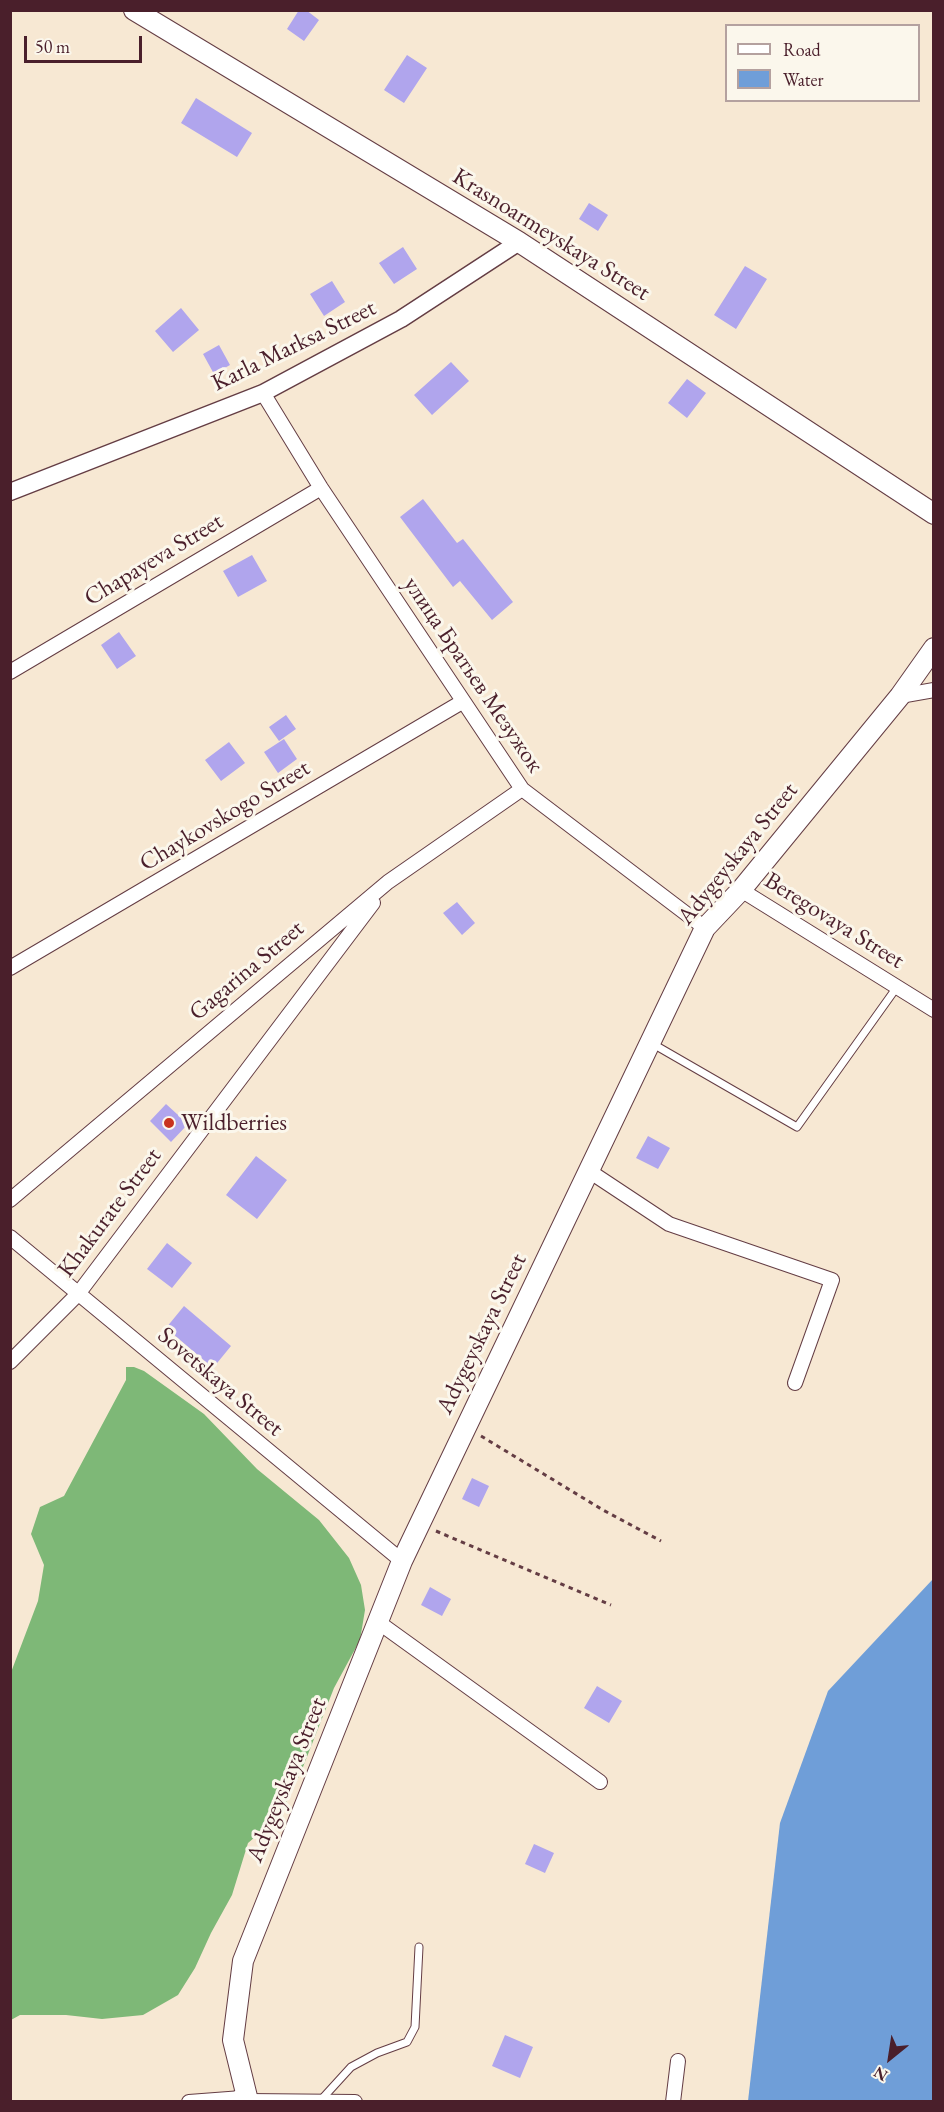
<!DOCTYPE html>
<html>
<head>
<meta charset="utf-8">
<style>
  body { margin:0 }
  #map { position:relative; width:944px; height:2112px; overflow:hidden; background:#f7e8d3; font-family:"EB Garamond",serif }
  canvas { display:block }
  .frame { position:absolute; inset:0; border:12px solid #4a1f2b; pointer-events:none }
  .legend { position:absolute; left:725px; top:24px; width:195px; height:78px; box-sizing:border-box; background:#fbf7ec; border:2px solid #b4a19f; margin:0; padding:8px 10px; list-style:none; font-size:18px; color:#4a1f2b }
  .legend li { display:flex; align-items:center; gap:12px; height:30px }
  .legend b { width:30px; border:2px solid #b4a19f }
  .north { position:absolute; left:860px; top:2028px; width:60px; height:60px; -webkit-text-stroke:4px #fbf7ec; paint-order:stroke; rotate:210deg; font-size:16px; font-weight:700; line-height:24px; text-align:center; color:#4a1f2b }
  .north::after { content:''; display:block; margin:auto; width:21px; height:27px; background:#4a1f2b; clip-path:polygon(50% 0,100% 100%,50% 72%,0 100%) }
  .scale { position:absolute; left:24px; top:36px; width:118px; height:27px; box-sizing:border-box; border:3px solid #4a1f2b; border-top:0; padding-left:8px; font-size:18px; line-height:21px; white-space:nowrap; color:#4a1f2b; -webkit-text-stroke:4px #fbf7ec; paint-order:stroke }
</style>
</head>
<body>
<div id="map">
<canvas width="944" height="2112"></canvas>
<div class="frame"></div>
<ul class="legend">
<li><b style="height:8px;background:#fff"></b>Road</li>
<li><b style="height:16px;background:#6f9ed8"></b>Water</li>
</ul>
<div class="north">N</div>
<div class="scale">50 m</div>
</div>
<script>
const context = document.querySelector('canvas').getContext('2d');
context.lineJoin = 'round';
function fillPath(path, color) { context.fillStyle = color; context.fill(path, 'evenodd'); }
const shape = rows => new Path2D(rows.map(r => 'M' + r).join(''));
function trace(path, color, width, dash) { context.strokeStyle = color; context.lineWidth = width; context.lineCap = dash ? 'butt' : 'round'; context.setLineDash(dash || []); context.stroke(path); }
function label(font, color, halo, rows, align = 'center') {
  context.font = font + ' "EB Garamond",serif'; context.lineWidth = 6; context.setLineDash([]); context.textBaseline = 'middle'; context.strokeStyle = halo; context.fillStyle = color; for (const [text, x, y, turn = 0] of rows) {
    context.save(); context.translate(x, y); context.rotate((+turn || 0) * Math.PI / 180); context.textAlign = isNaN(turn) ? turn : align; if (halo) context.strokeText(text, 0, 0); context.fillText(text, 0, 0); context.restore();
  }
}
const forest = shape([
  [126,1367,134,1367,144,1371,204,1414,257,1469,319,1520,349,1558,361,1585,365,1610,360,1640,334,1688,301,1772,284,1807,270,1824,248,1843,232,1895,211,1933,195,1968,178,1995,143,2015,102,2019,66,2015,20,2015,11,2020,10,1675,38,1601,44,1565,31,1534,40,1507,64,1496,126,1380]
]);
const water = shape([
  [933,1579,933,2101,748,2101,780,1823,828,1691]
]);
const building = shape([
  [299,10,306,10,319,20,304,41,287,29],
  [407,55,427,68,404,103,384,90],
  [196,98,252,133,237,157,181,123],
  [589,203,608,215,598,231,579,219],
  [403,247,417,269,394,284,379,263],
  [745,266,767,279,736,329,714,315],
  [332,281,345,302,324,316,310,294],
  [181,308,199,330,173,352,155,331],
  [219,345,230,365,214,374,203,354],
  [451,362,469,381,432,415,414,395],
  [687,379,706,393,687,418,668,403],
  [423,499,457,543,463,539,513,602,492,620,460,581,453,587,400,517],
  [252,555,267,581,238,597,223,571],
  [119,632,136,656,117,669,101,645],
  [286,715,296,729,279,741,269,727],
  [284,739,297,759,278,773,264,752],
  [229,742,245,763,221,781,205,760],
  [457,902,475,923,462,935,443,913],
  [166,1104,188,1124,171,1142,150,1121],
  [648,1136,670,1148,658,1169,636,1158],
  [256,1156,287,1180,257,1219,226,1195],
  [167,1243,192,1263,172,1288,147,1269],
  [184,1306,231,1346,213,1368,166,1328],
  [472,1478,489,1486,479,1507,462,1499],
  [430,1587,451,1599,442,1616,421,1605],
  [597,1686,622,1701,609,1723,584,1708],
  [534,1844,554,1853,545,1873,525,1864],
  [505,2035,533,2047,520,2078,492,2066]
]);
const path = shape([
  [481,1436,603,1510,661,1541],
  [436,1531,611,1605]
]);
const service = shape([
  [653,1044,797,1127,897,987],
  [320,2101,351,2067,377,2053,407,2042,415,2027,419,1947]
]);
const minor = shape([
  [263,393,321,488,522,789,705,928],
  [10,672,321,488],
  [900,696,934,690],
  [741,890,934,1010],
  [10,968,462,702],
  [589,1171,669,1224,832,1280,795,1383],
  [10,1200,388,882,522,789],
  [10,1237,402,1561],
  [10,1362,78,1294,373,903],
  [378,1622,600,1782],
  [248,2101,355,2102],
  [189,2102,242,2098],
  [673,2102,678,2061]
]);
const tertiary = shape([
  [10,492,263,393,401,319,519,242]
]);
const secondary = shape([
  [134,10,519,242,934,514],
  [243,2102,242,2098,248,2101,233,2040,243,1961,402,1561,705,928,741,890,900,696,934,648]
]);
const markers = [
  [169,1123,6,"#c8321e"]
];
const streetNames = [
  ["Krasnoarmeyskaya Street",551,235,32],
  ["Karla Marksa Street",294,346,-26],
  ["Chapayeva Street",154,560,-31],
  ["улица Братьев Мезужок",473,675,56],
  ["Chaykovskogo Street",225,816,-31],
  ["Adygeyskaya Street",738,854,-51],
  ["Beregovaya Street",834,921,32],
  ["Gagarina Street",247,971,-40],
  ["Khakurate Street",110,1213,-53],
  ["Adygeyskaya Street",482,1334,-64],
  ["Sovetskaya Street",220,1382,40],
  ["Adygeyskaya Street",287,1780,-68]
];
const poiNames = [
  ["Wildberries",181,1123]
];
fillPath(forest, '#7eb877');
fillPath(water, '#6f9ed8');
fillPath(building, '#b0a5ed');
trace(service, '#643d44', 9);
trace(minor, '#643d44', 16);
trace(tertiary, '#643d44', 19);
trace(secondary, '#643d44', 22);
trace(path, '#643d44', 3, [4.5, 4.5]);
trace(service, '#fff', 7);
trace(minor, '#fff', 14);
trace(tertiary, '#fff', 16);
trace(secondary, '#fff', 20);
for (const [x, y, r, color] of markers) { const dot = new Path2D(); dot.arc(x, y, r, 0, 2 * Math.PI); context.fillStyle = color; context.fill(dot); trace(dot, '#fbf7ec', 2); }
label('24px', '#4a1f2b', '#fbf7ec', streetNames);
label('24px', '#4a1f2b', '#fbf7ec', poiNames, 'left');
</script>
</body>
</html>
